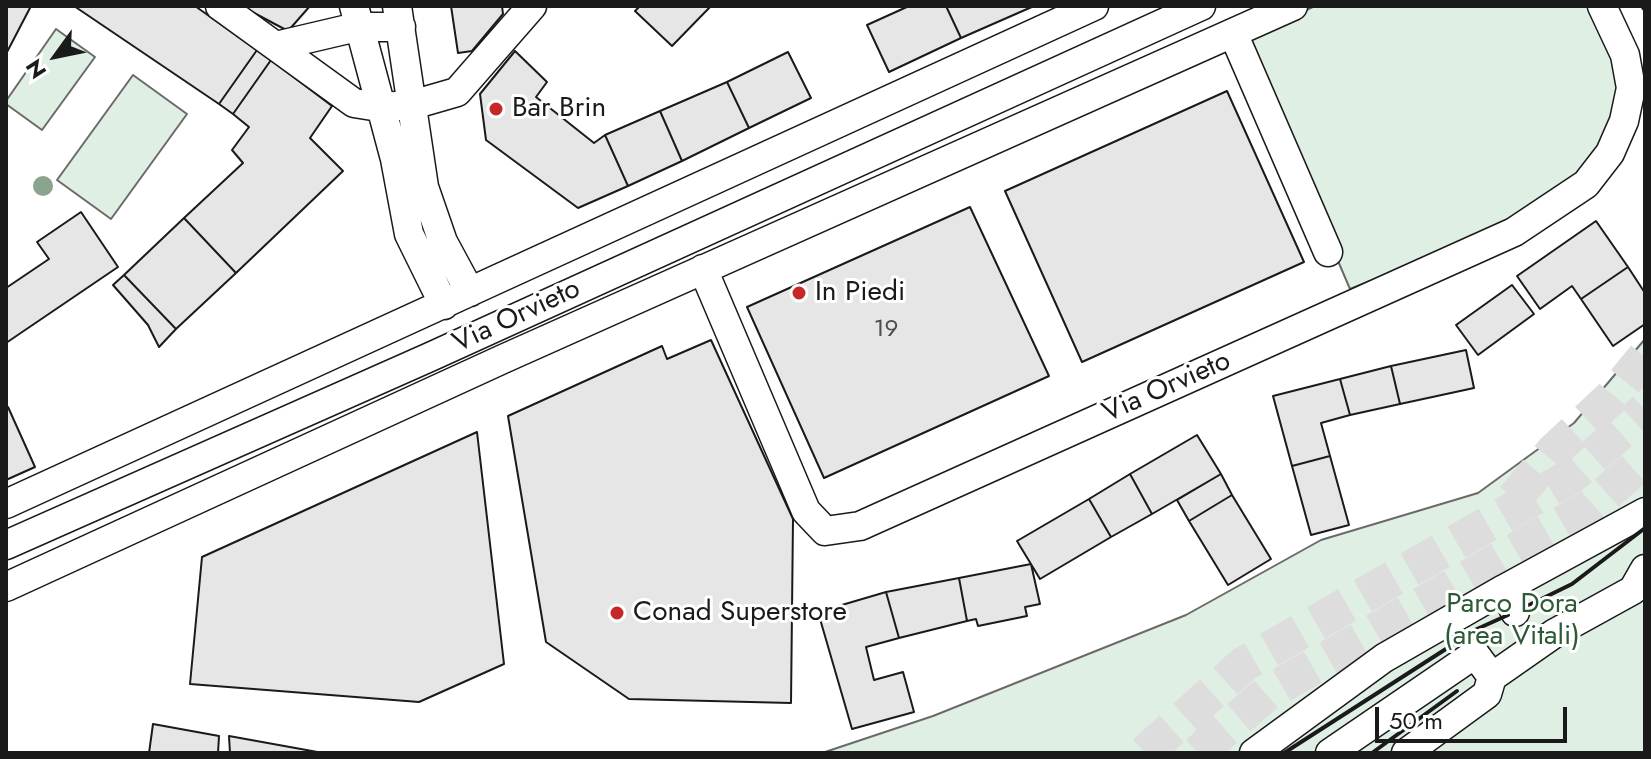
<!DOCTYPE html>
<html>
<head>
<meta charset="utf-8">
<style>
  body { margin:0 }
  #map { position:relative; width:1651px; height:759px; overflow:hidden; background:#fff; font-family:Jost,sans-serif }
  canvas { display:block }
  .frame { position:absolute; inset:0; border:8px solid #1a1a1a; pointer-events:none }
  .north { position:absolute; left:16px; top:16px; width:80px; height:80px; -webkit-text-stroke:6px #fff; paint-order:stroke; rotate:237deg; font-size:22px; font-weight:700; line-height:32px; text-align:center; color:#1a1a1a }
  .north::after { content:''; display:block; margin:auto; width:28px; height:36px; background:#1a1a1a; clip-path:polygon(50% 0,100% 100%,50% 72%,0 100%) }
  .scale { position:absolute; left:1375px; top:707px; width:192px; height:36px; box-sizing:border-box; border:4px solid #1a1a1a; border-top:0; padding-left:10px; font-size:24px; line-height:28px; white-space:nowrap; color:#1a1a1a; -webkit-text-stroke:6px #fff; paint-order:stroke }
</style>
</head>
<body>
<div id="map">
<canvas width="1651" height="759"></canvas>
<div class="frame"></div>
<div class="north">N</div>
<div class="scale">50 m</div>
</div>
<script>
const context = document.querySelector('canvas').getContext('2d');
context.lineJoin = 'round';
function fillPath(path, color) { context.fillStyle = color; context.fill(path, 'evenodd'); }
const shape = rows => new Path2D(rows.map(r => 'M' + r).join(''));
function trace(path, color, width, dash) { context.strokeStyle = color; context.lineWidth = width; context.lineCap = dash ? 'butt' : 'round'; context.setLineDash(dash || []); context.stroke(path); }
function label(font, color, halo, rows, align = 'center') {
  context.font = font + ' Jost,sans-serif'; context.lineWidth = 6; context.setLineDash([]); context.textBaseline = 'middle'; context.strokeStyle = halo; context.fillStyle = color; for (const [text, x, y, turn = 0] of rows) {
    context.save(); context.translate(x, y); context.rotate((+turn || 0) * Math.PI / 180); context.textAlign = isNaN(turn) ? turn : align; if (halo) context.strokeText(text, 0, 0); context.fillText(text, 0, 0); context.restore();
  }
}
const green = shape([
  [1315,6,1592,6,1624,91,1603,142,1579,176,1515,223,1350,289,1243,39,1315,6],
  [56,29,95,57,42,130,6,104,6,101,56,29],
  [133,75,187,114,111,219,57,180,133,75],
  [1645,339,1645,753,822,753,933,716,1186,615,1321,540,1478,493,1574,423,1645,339]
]);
const building = shape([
  [6,6,31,6,6,54,6,6],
  [74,6,195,6,257,50,219,104,74,6],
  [241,6,310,6,288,31,241,6],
  [451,6,502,6,503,14,472,51,458,53,451,6],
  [640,6,711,6,672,46,635,11,640,6],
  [909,6,946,6,961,38,889,72,867,25,909,6],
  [946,6,1034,6,961,38,946,6],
  [257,50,271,60,233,114,219,104,257,50],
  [515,51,547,82,536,97,594,143,605,135,628,186,578,208,486,140,480,94,515,51],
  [788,52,811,98,749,128,727,82,788,52],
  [271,60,332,106,310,138,343,171,236,273,184,218,243,163,232,150,249,127,233,114,271,60],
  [727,82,749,128,682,161,660,111,727,82],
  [1227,91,1304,262,1082,362,1005,191,1227,91],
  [660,111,682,161,628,186,605,135,660,111],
  [970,207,1049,376,824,478,747,307,970,207],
  [81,212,118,267,6,343,6,288,49,259,37,242,81,212],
  [184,218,236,273,176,329,124,275,184,218],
  [1596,221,1628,267,1581,299,1572,286,1540,309,1517,276,1596,221],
  [1628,267,1645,293,1645,324,1613,346,1581,299,1628,267],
  [124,275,176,329,159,347,148,325,113,285,124,275],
  [1512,285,1534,314,1478,355,1456,325,1512,285],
  [711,340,793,519,791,703,629,699,546,642,508,416,662,346,667,359,711,340],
  [1466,350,1474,388,1400,404,1391,366,1466,350],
  [1391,366,1400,404,1350,415,1340,379,1391,366],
  [1340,379,1350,415,1321,423,1330,456,1292,466,1273,396,1340,379],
  [8,407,35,467,6,480,6,408,8,407],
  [477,432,504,664,419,702,190,684,202,557,477,432],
  [1197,435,1221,474,1152,514,1130,474,1197,435],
  [1330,456,1349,525,1311,535,1292,466,1330,456],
  [1130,474,1152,514,1111,537,1089,499,1130,474],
  [1221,474,1232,495,1189,521,1177,500,1221,474],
  [1232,495,1271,559,1228,585,1189,521,1232,495],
  [1089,499,1111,537,1040,579,1017,541,1089,499],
  [1031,564,1040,604,1025,607,1027,616,978,626,976,619,967,621,959,578,1031,564],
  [959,578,967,621,899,638,886,592,959,578],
  [886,592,899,638,866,647,874,680,903,672,914,712,852,729,818,612,886,592],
  [153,724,219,736,218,753,149,753,153,724],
  [229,736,323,753,230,753,229,736]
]);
const majorTunnel = shape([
  [1514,499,1553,452,1612,397,1645,357],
  [1145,753,1244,664,1570,477,1645,410],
  [1198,753,1266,694,1591,507,1645,459]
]);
const minor = shape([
  [220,6,354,103,379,107,412,105,457,92,532,6],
  [354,6,395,159,409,234,444,305],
  [397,6,424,187,443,242,470,292],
  [1233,33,1328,252],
  [276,46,357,27,401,27],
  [703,269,806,511,825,531,860,526,1514,232,1586,184,1610,153,1624,121,1631,88,1625,55,1602,6],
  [6,504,1094,6],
  [6,545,430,357,1201,6],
  [6,587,503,359,1293,6],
  [1515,612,1504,589,1645,512],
  [1254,753,1384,658,1504,589],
  [1330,753,1475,654,1492,677,1555,633,1633,590,1645,569],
  [1406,753,1487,694,1492,677]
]);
const wall = shape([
  [1642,6,1645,10],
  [1523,608,1572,584,1645,528],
  [1284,753,1477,629,1508,615],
  [1372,753,1457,691]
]);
const trees = [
  [43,186]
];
const markers = [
  [496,109,8,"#c62828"],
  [799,293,8,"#c62828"],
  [617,613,8,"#c62828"]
];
const numberNames = [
  ["19",886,330]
];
const poiNames = [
  ["Bar Brin",512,109],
  ["In Piedi",815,293],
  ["Conad Superstore",633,613]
];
const streetNames = [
  ["Via Orvieto",517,317,-25],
  ["Via Orvieto",1167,388,-24]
];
const parkNames = [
  ["Parco Dora",1512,605],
  ["(area Vitali)",1512,637]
];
fillPath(green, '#e0efe3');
trace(green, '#6a6a6a', 2);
fillPath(building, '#e6e6e6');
trace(building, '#1a1a1a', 2);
trace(majorTunnel, '#ddd', 36, [36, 18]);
trace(minor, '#1a1a1a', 31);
trace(minor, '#fff', 28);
trace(wall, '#1a1a1a', 4);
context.fillStyle = '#8aa48f';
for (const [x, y] of trees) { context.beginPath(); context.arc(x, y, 10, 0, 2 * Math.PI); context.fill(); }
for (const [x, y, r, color] of markers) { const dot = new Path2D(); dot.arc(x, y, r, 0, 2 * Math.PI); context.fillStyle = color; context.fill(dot); trace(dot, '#fff', 3); }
label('24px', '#4d4d4d', null, numberNames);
label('28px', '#1a1a1a', '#fff', poiNames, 'left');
label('28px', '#1a1a1a', '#fff', streetNames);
label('28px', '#2b5a34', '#fff', parkNames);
</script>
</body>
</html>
